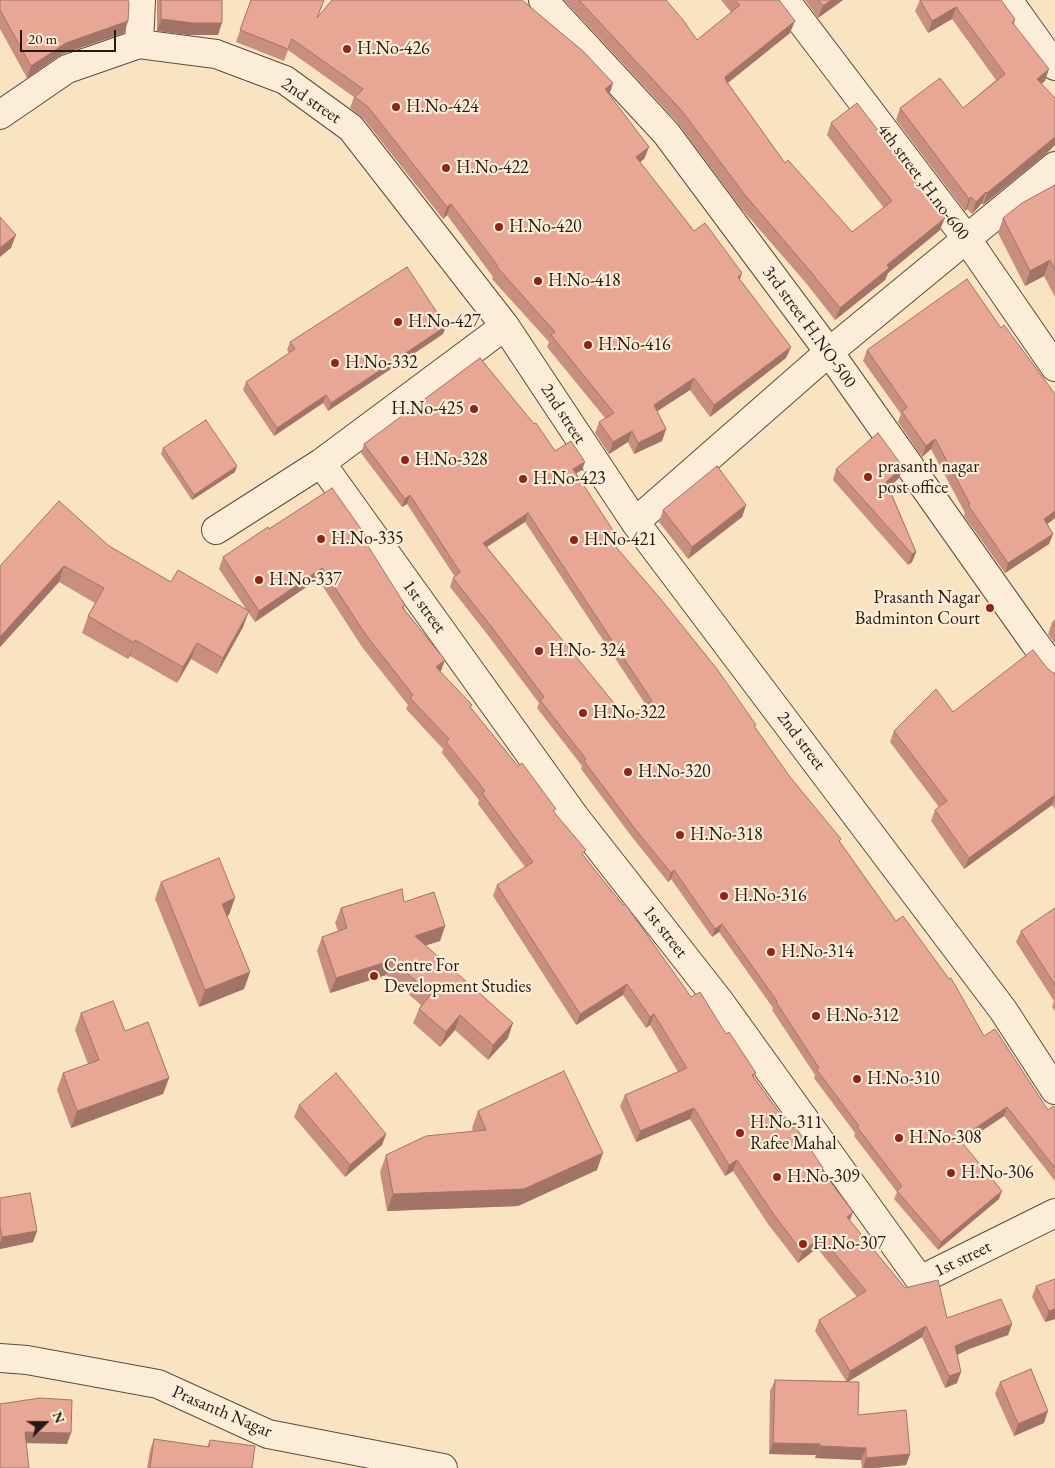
<!DOCTYPE html>
<html>
<head>
<meta charset="utf-8">
<style>
  body { margin:0 }
  #map { position:relative; width:1055px; height:1468px; overflow:hidden; background:#f9e3c1; font-family:"EB Garamond",serif }
  canvas { display:block }
  .north { position:absolute; left:20px; top:1398px; width:50px; height:50px; -webkit-text-stroke:4px #fbedd7; paint-order:stroke; rotate:68deg; font-size:14px; font-weight:700; line-height:20px; text-align:center; color:#251a13 }
  .north::after { content:''; display:block; margin:auto; width:18px; height:22px; background:#251a13; clip-path:polygon(50% 0,100% 100%,50% 72%,0 100%) }
  .scale { position:absolute; left:20px; top:30px; width:96px; height:22px; box-sizing:border-box; border:2px solid #251a13; border-top:0; padding-left:6px; font-size:15px; line-height:18px; white-space:nowrap; color:#251a13; -webkit-text-stroke:4px #fbedd7; paint-order:stroke }
</style>
</head>
<body>
<div id="map">
<canvas width="1055" height="1468"></canvas>
<div class="north">N</div>
<div class="scale">20 m</div>
</div>
<script>
const context = document.querySelector('canvas').getContext('2d');
context.lineJoin = 'round';
const shape = rows => new Path2D(rows.map(r => 'M' + r).join(''));
function trace(path, color, width, dash) { context.strokeStyle = color; context.lineWidth = width; context.lineCap = dash ? 'butt' : 'round'; context.setLineDash(dash || []); context.stroke(path); }
function fillPath(path, color) { context.fillStyle = color; context.fill(path, 'evenodd'); }
function label(font, color, halo, rows, align = 'center') {
  context.font = font + ' "EB Garamond",serif'; context.lineWidth = 4.5; context.setLineDash([]); context.textBaseline = 'middle'; context.strokeStyle = halo; context.fillStyle = color; for (const [text, x, y, turn = 0] of rows) {
    context.save(); context.translate(x, y); context.rotate((+turn || 0) * Math.PI / 180); context.textAlign = isNaN(turn) ? turn : align; if (halo) context.strokeText(text, 0, 0); context.fillText(text, 0, 0); context.restore();
  }
}
const minor = shape([
  [543,0,666,133,829,352,1034,642,1055,670],
  [785,0,966,238,1055,367],
  [1008,0,1055,66],
  [139,44,141,0],
  [0,115,67,69,139,44,216,54,285,80,351,128,505,326,635,522,1003,1010,1055,1090],
  [321,463,575,817,720,1002,920,1280,1055,1213],
  [635,522,829,352,1055,166],
  [216,530,321,463,505,326],
  [0,1358,27,1360,158,1384,268,1434,443,1468]
]);
const wall = shape([
  [0,0,128,21,124,33,62,54,27,78,0,29],
  [157,0,222,0,218,35,188,35,157,31],
  [251,0,317,18,613,83,609,95,649,147,644,159,640,162,694,231,740,280,791,347,786,358,710,417,690,390,657,411,666,429,662,441,634,454,628,442,609,454,595,433,599,422,605,418,547,347,549,342,492,279,493,277,447,215,443,219,363,118,350,108,354,97,288,50,284,61,236,42],
  [564,0,666,0,697,40,731,12,721,0,779,0,790,33,728,83,785,163,852,232,884,208,827,135,831,123,940,230,888,273,885,280,835,320,806,283,740,207,677,122],
  [805,0,843,0,818,18],
  [920,0,1015,19,1014,24,1045,81,1041,83,1046,154,983,205,982,203,972,214,967,209,965,211,896,120,900,108,963,108,996,80,952,19,928,33,915,11],
  [1055,185,1055,297,1044,276,1025,286,998,233,1003,218],
  [446,326,443,334,328,411,323,403,274,436,243,390,246,382,289,353,287,350,290,342],
  [1001,328,1055,394,1055,518,1047,524,1053,534,1049,544,1005,573,964,516,965,513,931,449,922,457,898,422,901,414,863,361,867,350],
  [364,444,555,451,582,470,576,473,613,543,755,728,790,777,840,842,896,921,984,1036,1048,1110,1055,1108,1055,1181,1004,1116,962,1144,999,1199,938,1250,894,1199,897,1192,854,1136,855,1133,814,1078,815,1075,772,1010,773,1008,719,932,712,937,671,879,668,882,632,837,581,769,582,766,537,708,539,703,487,634,450,587,453,578,455,577,407,504,402,507,361,453],
  [525,522,646,705,627,719,487,547],
  [163,448,235,472,192,500,161,454],
  [903,467,899,478,889,487,916,552,912,562,908,565,833,480,836,469],
  [746,505,742,517,688,559,659,522,663,510],
  [269,529,366,536,364,540,441,671,440,672,471,708,555,813,584,856,691,997,726,1034,756,1073,754,1077,791,1129,822,1170,850,1221,905,1288,947,1318,1012,1324,1008,1335,969,1349,957,1355,957,1383,945,1388,922,1337,848,1381,858,1415,910,1454,906,1465,875,1468,862,1468,861,1460,815,1458,816,1455,769,1454,770,1391,775,1380,846,1381,815,1331,819,1320,857,1297,817,1248,798,1263,768,1224,733,1171,725,1176,690,1119,636,1142,620,1106,625,1095,678,1072,650,1025,646,1028,623,995,576,1025,493,896,497,885,525,867,478,804,479,800,442,753,443,749,406,709,408,705,362,647,318,579,255,622,248,612,243,627,217,674,191,659,177,683,130,656,128,659,82,633,88,616,95,603,59,582,0,647,0,566,109,546,171,582,246,609,219,569,223,557],
  [1055,620,1055,644,1048,634,1052,623],
  [1047,668,1053,673,1055,673,1055,809,1052,805,964,869,931,821,935,810,939,807,890,742,894,731,953,712],
  [161,882,229,915,227,916,250,972,244,989,199,1007,155,899],
  [404,902,445,926,440,941,425,945,508,1038,488,1060,455,1030,440,1047,413,1023,419,1009,421,1005,386,975,330,993,317,951,322,937,338,931,335,923,341,908],
  [1055,908,1055,1011,1052,1007,1054,1001,1016,942,1021,931],
  [81,1013,125,1031,169,1078,163,1094,71,1128,57,1090,63,1073,88,1064,75,1030],
  [299,1105,386,1134,382,1145,345,1177,294,1117],
  [478,1111,597,1170,518,1206,387,1211,380,1172,386,1155,473,1131,472,1128],
  [0,1198,37,1231,33,1242,0,1249],
  [1036,1286,1055,1319,1045,1322,1032,1297],
  [1000,1382,1044,1423,1014,1436,995,1394],
  [154,1439,207,1447,210,1440,252,1468,147,1468,150,1450]
]);
const shadedWall = shape([
  [831,0,843,0,818,18,823,6],
  [956,7,952,19,928,33,932,21],
  [161,19,222,23,218,35,188,35,157,31],
  [128,21,124,33,62,54,27,78,31,66,66,43],
  [795,21,790,33,720,89,725,77],
  [1049,69,1045,81,1033,91,1037,79],
  [613,83,609,95,605,89],
  [1055,137,1055,145,1046,154,983,205,987,193],
  [649,147,644,159,632,169,636,157],
  [986,192,982,203,972,214,976,202],
  [971,197,967,209,965,211,969,199],
  [451,204,447,215,443,219,447,207],
  [945,218,940,230,888,273,885,280,835,320,840,308,887,265],
  [16,235,11,248,0,257,0,248],
  [1050,260,1044,276,1025,286,1030,271],
  [742,273,738,285,738,277],
  [446,326,443,334,328,411,331,403],
  [791,347,786,358,710,417,714,405],
  [694,378,690,390,650,416,654,405],
  [326,395,323,403,274,436,277,428],
  [666,429,662,441,634,454,638,443],
  [632,431,628,442,609,454,613,442],
  [935,439,931,449,922,457,926,446],
  [585,462,582,470,570,477,573,469],
  [237,466,235,472,192,500,194,495],
  [903,467,899,478,883,493,886,482],
  [410,495,407,504,402,507,405,499],
  [746,505,742,517,688,559,692,547],
  [1055,511,1055,518,1040,530,1044,519],
  [528,513,525,522,480,551,483,543],
  [1053,534,1049,544,1005,573,1008,563],
  [616,535,613,543,609,539],
  [916,552,912,562,908,565,912,554],
  [64,566,59,582,0,647,0,637],
  [322,568,318,579,255,622,259,611],
  [249,611,243,627,217,674,223,658],
  [135,640,130,656,128,659,134,643],
  [197,643,191,659,177,683,183,667],
  [445,660,441,671,432,679,436,667],
  [1055,795,1055,797,1052,805,964,869,969,858],
  [674,870,671,879,668,882,671,873],
  [235,898,229,915,216,920,222,904],
  [722,924,719,932,712,937,715,929],
  [445,926,440,941,409,951,415,936],
  [392,960,386,975,330,993,336,978],
  [250,972,244,989,199,1007,205,990],
  [627,984,623,995,576,1025,580,1014],
  [654,1014,650,1025,646,1028,650,1017],
  [460,1015,455,1030,440,1047,446,1032],
  [513,1023,508,1038,488,1060,493,1045],
  [169,1078,163,1094,71,1128,77,1111],
  [1007,1107,1004,1116,956,1148,959,1139],
  [694,1108,690,1119,636,1142,640,1131],
  [386,1134,382,1145,345,1177,350,1165],
  [603,1153,597,1170,518,1206,387,1211,393,1194],
  [737,1160,733,1171,725,1176,729,1165],
  [1002,1191,999,1199,938,1250,941,1242],
  [853,1212,849,1223,847,1217],
  [37,1231,33,1242,0,1249,0,1243,2,1237],
  [821,1237,817,1248,798,1263,802,1252],
  [1055,1309,1055,1319,1045,1322,1049,1311],
  [1012,1324,1008,1335,969,1349,951,1358,955,1346,974,1338],
  [926,1326,922,1337,846,1383,850,1371],
  [961,1372,957,1383,945,1388,949,1376],
  [1048,1411,1044,1423,1014,1436,1018,1424],
  [25,1432,71,1433,67,1444,21,1443],
  [773,1443,820,1444,816,1455,769,1454],
  [820,1446,866,1448,861,1460,815,1458],
  [910,1454,906,1465,875,1468,863,1468,866,1458]
]);
const building = shape([
  [0,0,128,0,129,3,128,21,66,43,31,66,0,10,0,0],
  [161,0,222,0,222,23,193,23,161,19,161,0],
  [251,0,324,0,317,18,332,0,522,0,584,52,613,83,605,89,649,147,636,157,694,231,705,223,742,273,738,277,791,347,714,405,694,378,654,405,666,429,638,443,632,431,613,442,599,422,614,413,551,335,555,332,497,267,498,266,451,204,447,207,368,107,355,97,363,89,292,39,288,49,240,30,251,0],
  [579,0,666,0,683,20,697,40,740,5,735,0,779,0,795,21,725,77,726,81,785,163,788,160,852,232,892,201,831,123,857,103,945,218,887,265,889,268,840,308,810,271,745,195,682,111,579,0],
  [818,0,831,0,823,6,818,0],
  [920,0,1001,0,1015,19,1012,22,1049,69,1037,79,1055,98,1055,137,987,193,986,192,976,202,971,197,969,199,900,108,940,78,963,108,1005,74,956,7,932,21,920,0],
  [1055,185,1055,270,1050,260,1030,271,1003,218,1022,203,1055,185],
  [0,217,16,235,0,248,0,217],
  [407,267,446,326,331,403,326,395,277,428,246,382,295,349,290,342,407,267],
  [967,279,1001,328,1004,325,1055,394,1055,511,1044,519,1053,534,1008,563,968,505,970,504,935,439,926,446,902,412,907,407,867,350,967,279],
  [480,358,534,424,536,423,555,451,571,441,585,462,573,469,616,535,609,539,659,597,717,669,756,725,754,726,790,777,841,839,839,841,896,921,903,916,949,979,951,978,984,1036,995,1029,1048,1110,1053,1106,1055,1108,1055,1168,1007,1107,959,1139,1002,1191,941,1242,897,1191,902,1186,857,1127,859,1126,817,1070,819,1068,776,1002,777,1001,722,924,715,929,674,870,671,873,635,829,584,761,586,759,540,700,544,697,490,625,453,578,460,572,410,495,405,499,364,444,480,358],
  [528,513,652,701,627,719,483,543,528,513],
  [206,420,237,466,194,495,163,448,206,420],
  [878,433,903,467,886,482,916,552,912,554,836,469,878,433],
  [717,466,746,505,692,547,663,510,717,466],
  [332,488,366,536,363,538,405,605,402,607,445,660,436,667,472,705,470,707,518,766,522,763,556,809,553,811,586,850,582,854,623,905,625,904,691,997,700,992,726,1034,729,1032,756,1073,752,1075,791,1129,795,1126,823,1168,821,1169,853,1212,847,1217,905,1288,938,1280,947,1318,1001,1299,1012,1324,974,1338,955,1346,961,1372,949,1376,926,1326,850,1371,819,1320,866,1291,821,1237,802,1252,772,1212,737,1160,729,1165,694,1108,640,1131,625,1095,687,1068,683,1062,654,1014,650,1017,627,984,580,1014,497,885,533,862,482,793,485,791,446,742,449,739,410,698,413,695,366,635,322,568,259,611,223,557,268,527,269,529,332,488],
  [59,501,109,546,171,582,178,570,249,611,223,658,197,643,183,667,135,640,134,643,88,616,104,588,64,566,0,637,0,566,59,501],
  [1055,620,1055,627,1052,623,1055,620],
  [1033,650,1047,668,1053,673,1055,673,1055,795,969,858,935,810,947,801,894,731,936,689,953,712,1033,650],
  [219,858,235,898,222,904,250,972,205,990,161,882,219,858],
  [402,889,404,902,434,892,445,926,415,936,513,1023,493,1045,460,1015,446,1032,419,1009,431,994,392,960,336,978,322,937,347,928,341,908,402,889],
  [1055,908,1055,985,1021,931,1055,908],
  [113,1001,125,1031,148,1022,169,1078,77,1111,63,1073,99,1060,81,1013,113,1001],
  [564,1071,603,1153,524,1189,393,1194,386,1155,426,1136,486,1130,478,1111,564,1071],
  [336,1073,386,1134,350,1165,299,1105,336,1073],
  [30,1193,37,1231,2,1237,0,1227,0,1198,30,1193],
  [1055,1279,1055,1309,1049,1311,1036,1286,1055,1279],
  [1031,1369,1048,1411,1018,1424,1000,1382,1031,1369],
  [775,1380,859,1382,858,1415,906,1410,910,1454,866,1458,866,1448,820,1446,820,1444,773,1443,775,1380],
  [40,1398,72,1400,71,1433,25,1432,29,1468,0,1468,0,1404,40,1398],
  [154,1439,209,1447,210,1440,255,1446,252,1468,150,1468,154,1439]
]);
const markers = [
  [347,49,5,"#8f2418"],
  [396,107,5,"#8f2418"],
  [446,168,5,"#8f2418"],
  [499,227,5,"#8f2418"],
  [538,281,5,"#8f2418"],
  [398,322,5,"#8f2418"],
  [588,345,5,"#8f2418"],
  [335,363,5,"#8f2418"],
  [474,409,5,"#8f2418"],
  [405,460,5,"#8f2418"],
  [868,477,5,"#8f2418"],
  [523,479,5,"#8f2418"],
  [321,539,5,"#8f2418"],
  [574,540,5,"#8f2418"],
  [259,580,5,"#8f2418"],
  [990,608,5,"#8f2418"],
  [539,651,5,"#8f2418"],
  [583,713,5,"#8f2418"],
  [628,772,5,"#8f2418"],
  [680,835,5,"#8f2418"],
  [724,896,5,"#8f2418"],
  [771,952,5,"#8f2418"],
  [374,976,5,"#8f2418"],
  [816,1016,5,"#8f2418"],
  [857,1079,5,"#8f2418"],
  [740,1133,5,"#8f2418"],
  [899,1138,5,"#8f2418"],
  [951,1173,5,"#8f2418"],
  [777,1177,5,"#8f2418"],
  [803,1244,5,"#8f2418"]
];
const poiNames = [
  ["H.No-426",357,49],
  ["H.No-424",406,107],
  ["H.No-422",456,168],
  ["H.No-420",509,227],
  ["H.No-418",548,281],
  ["H.No-427",408,322],
  ["H.No-416",598,345],
  ["H.No-332",345,363],
  ["H.No-425",464,409,"right"],
  ["H.No-328",415,460],
  ["prasanth nagar",878,467],
  ["post office",878,488],
  ["H.No-423",533,479],
  ["H.No-335",331,539],
  ["H.No-421",584,540],
  ["H.No-337",269,580],
  ["Prasanth Nagar",980,598,"right"],
  ["Badminton Court",980,619,"right"],
  ["H.No- 324",549,651],
  ["H.No-322",593,713],
  ["H.No-320",638,772],
  ["H.No-318",690,835],
  ["H.No-316",734,896],
  ["H.No-314",781,952],
  ["Centre For",384,966],
  ["Development Studies",384,987],
  ["H.No-312",826,1016],
  ["H.No-310",867,1079],
  ["H.No-311",750,1123],
  ["Rafee Mahal",750,1144],
  ["H.No-308",909,1138],
  ["H.No-306",961,1173],
  ["H.No-309",787,1177],
  ["H.No-307",813,1244]
];
const streetNames = [
  ["2nd street",311,101,34],
  ["4th street ,H.no-600",923,182,53],
  ["3rd street H.NO-500",809,327,54],
  ["2nd street",563,414,57],
  ["1st street",424,607,54],
  ["2nd street",801,741,53],
  ["1st street",665,932,52],
  ["1st street",963,1259,-26],
  ["Prasanth Nagar",222,1412,23]
];
trace(minor, '#5a4c3e', 30);
trace(minor, '#fbedd7', 28);
fillPath(wall, '#c88f7f');
fillPath(shadedWall, '#a27468');
fillPath(building, '#e8a694');
trace(building, '#a27468', 1);
for (const [x, y, r, color] of markers) { const dot = new Path2D(); dot.arc(x, y, r, 0, 2 * Math.PI); context.fillStyle = color; context.fill(dot); trace(dot, '#fbedd7', 2); }
label('18px', '#251a13', '#fbedd7', poiNames, 'left');
label('18px', '#251a13', '#fbedd7', streetNames);
</script>
</body>
</html>
